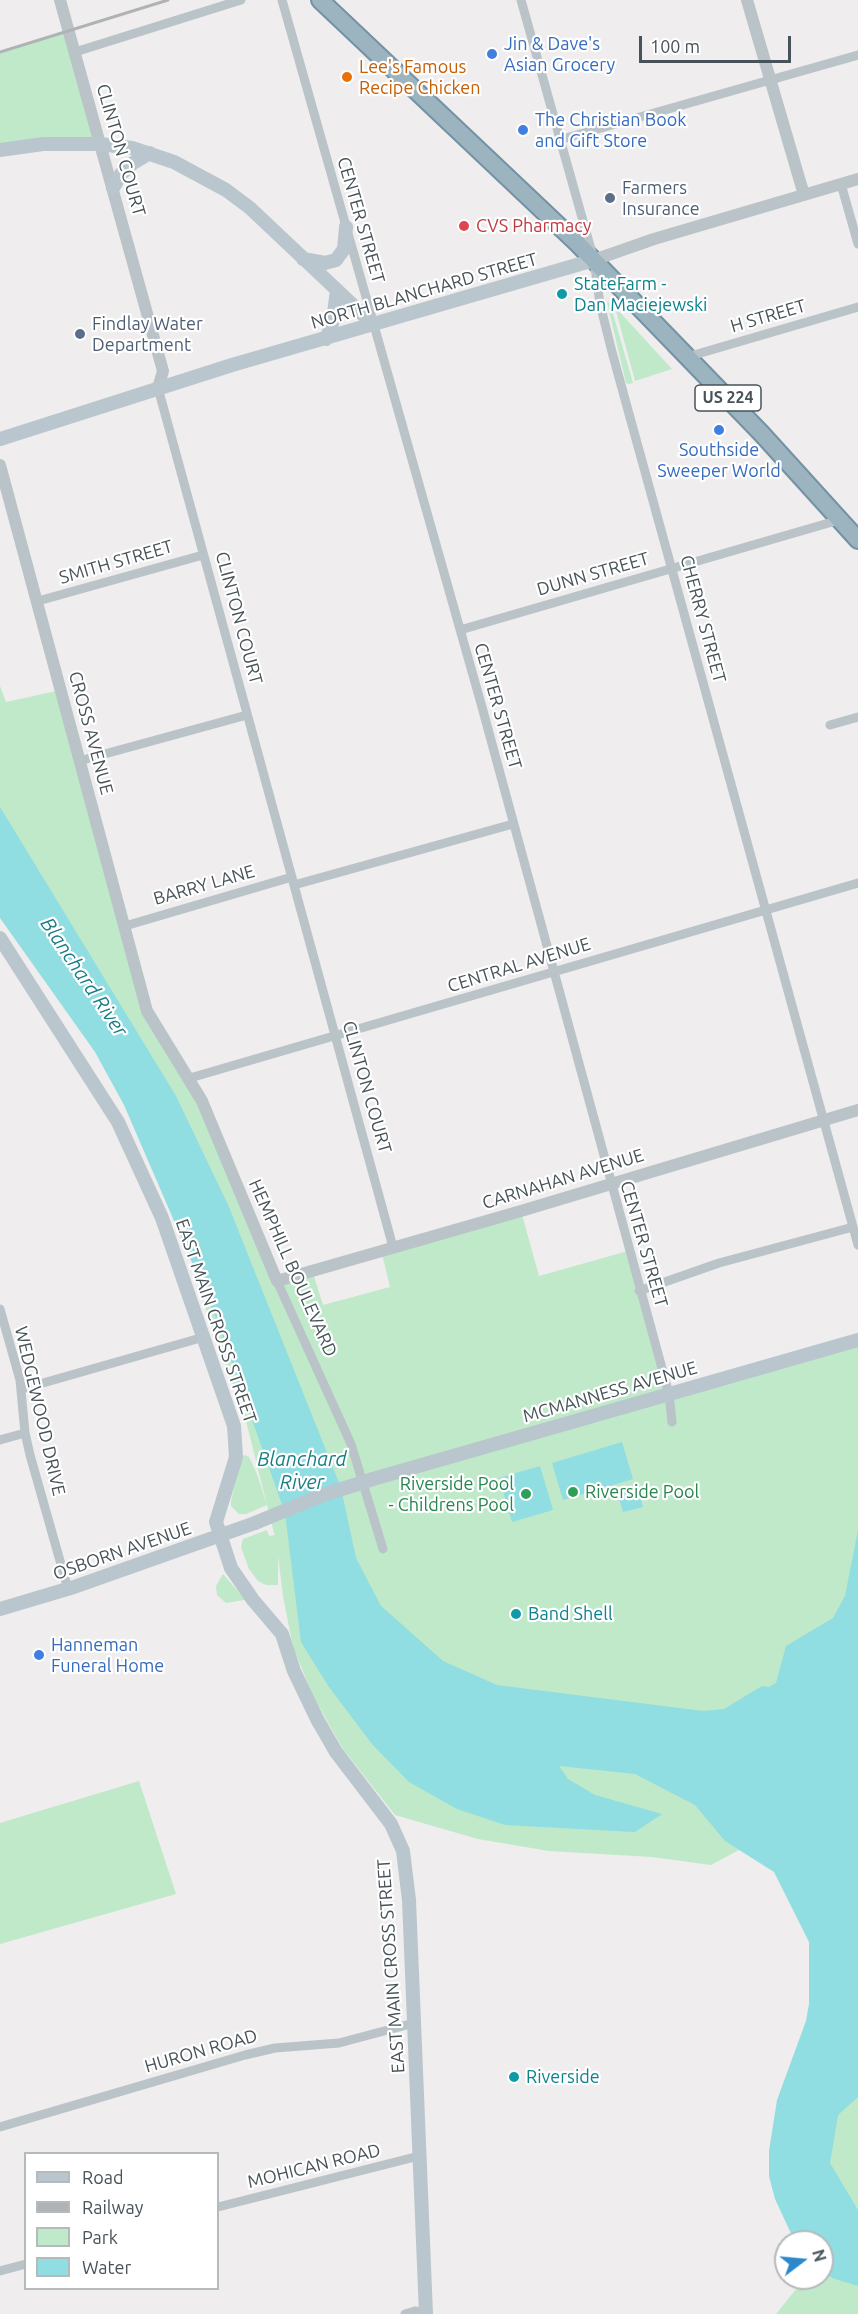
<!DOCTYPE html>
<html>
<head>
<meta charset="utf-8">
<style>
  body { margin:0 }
  #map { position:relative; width:858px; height:2314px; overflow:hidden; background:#efeded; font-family:Ubuntu,sans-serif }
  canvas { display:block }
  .legend { position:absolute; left:24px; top:2152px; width:195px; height:138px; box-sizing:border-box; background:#fff; border:2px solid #b5babc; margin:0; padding:8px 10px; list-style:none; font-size:18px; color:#475358 }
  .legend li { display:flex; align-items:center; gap:12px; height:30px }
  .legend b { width:30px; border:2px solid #b5babc }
  .north { position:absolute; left:774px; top:2230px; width:60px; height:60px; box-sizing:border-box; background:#fff; border:2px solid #b5babc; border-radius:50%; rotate:74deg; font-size:16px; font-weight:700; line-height:24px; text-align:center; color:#475358 }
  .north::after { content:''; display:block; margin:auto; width:21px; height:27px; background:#2b89cb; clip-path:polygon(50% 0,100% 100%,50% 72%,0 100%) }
  .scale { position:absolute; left:639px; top:36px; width:152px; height:27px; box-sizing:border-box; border:3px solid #475358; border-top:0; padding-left:8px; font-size:18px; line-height:21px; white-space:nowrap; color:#475358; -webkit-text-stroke:4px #fff; paint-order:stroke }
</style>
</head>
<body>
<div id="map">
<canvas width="858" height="2314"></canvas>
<ul class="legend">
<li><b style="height:8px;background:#bac6cd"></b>Road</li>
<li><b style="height:8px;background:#b0b3b6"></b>Railway</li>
<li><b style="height:16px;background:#bfe9c9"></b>Park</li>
<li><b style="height:16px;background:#90dde2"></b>Water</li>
</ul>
<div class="north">N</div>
<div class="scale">100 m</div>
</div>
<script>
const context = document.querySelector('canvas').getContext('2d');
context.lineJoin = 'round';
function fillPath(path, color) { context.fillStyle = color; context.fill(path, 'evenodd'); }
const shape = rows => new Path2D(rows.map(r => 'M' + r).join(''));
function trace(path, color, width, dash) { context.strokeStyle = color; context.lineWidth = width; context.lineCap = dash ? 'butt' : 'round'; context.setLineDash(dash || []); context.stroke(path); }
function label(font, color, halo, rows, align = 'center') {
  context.font = font + ' Ubuntu,sans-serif'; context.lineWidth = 4.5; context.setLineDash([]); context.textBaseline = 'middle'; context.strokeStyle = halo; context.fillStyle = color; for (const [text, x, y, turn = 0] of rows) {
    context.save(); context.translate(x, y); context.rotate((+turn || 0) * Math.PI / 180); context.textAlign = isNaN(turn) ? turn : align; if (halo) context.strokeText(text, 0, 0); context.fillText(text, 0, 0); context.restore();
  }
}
const green = shape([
  [69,32,100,144,0,150,0,51],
  [607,302,610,303,633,383,629,384,626,383],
  [615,307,672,369,635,381],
  [0,686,6,702,61,690,147,1011,190,1078,277,1281,312,1270,323,1305,390,1287,381,1250,521,1211,539,1276,628,1251,669,1394,858,1340,858,1810,802,1816,711,1865,652,1857,549,1851,478,1839,395,1815,343,1749,313,1696,293,1647,283,1596,278,1556,278,1585,266,1585,258,1581,249,1569,241,1547,243,1539,267,1530,269,1536,274,1535,275,1537,246,1421,203,1301,234,1292,0,855],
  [245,1455,249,1457,257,1474,267,1505,246,1514,239,1514,231,1506,231,1501,241,1457],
  [223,1574,244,1598,244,1600,226,1603,217,1595,216,1586],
  [139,1781,176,1894,0,1944,0,1823],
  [858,2035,858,2314,776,2314,805,2278,822,2278,822,2242,808,2124]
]);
const water = shape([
  [0,807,176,1096,229,1207,341,1488,356,1558,381,1606,443,1661,497,1685,703,1711,724,1709,762,1686,769,1687,776,1683,786,1646,833,1618,845,1596,858,1530,858,2097,838,2115,830,2163,858,2210,858,2286,832,2278,822,2270,822,2242,795,2242,775,2199,769,2176,769,2151,777,2100,806,2021,809,2004,809,1942,774,1872,725,1841,695,1805,635,1774,559,1766,568,1779,595,1795,662,1814,635,1832,505,1825,457,1809,409,1782,372,1744,329,1687,301,1642,285,1513,216,1318,124,1105,95,1052,0,918],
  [622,1442,633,1479,563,1500,552,1463],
  [540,1466,553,1510,512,1522,499,1478],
  [637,1487,643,1507,623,1512,617,1492]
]);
const minor = shape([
  [282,0,482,707,669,1394,672,1422],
  [521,0,594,260,600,304,612,352,858,1245],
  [75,52,241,0],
  [559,140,858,55],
  [841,184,858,244],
  [687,357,858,307],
  [158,388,393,1247],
  [38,601,203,555],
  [460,630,839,520],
  [830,725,858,717],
  [79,761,247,715],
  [294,885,513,824],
  [125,926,292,877],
  [190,1078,858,883],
  [277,1281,351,1444,383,1549],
  [639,1291,719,1263,853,1227],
  [0,1309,20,1380,25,1433,30,1455,68,1589],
  [22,1389,204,1337],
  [0,1440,25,1433],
  [0,2127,245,2055,275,2048,339,2043,414,2023],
  [218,2207,419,2156],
  [0,2271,26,2264],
  [405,2314,415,2311,426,2313]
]);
const tertiary = shape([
  [60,0,163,371,158,388],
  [747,0,804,195],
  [594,260,654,239,858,179],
  [0,465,147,1011,202,1101,277,1281,521,1211,858,1110]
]);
const secondary = shape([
  [0,150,43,144,100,144,132,148,174,162,226,190,250,208,374,325],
  [113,188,121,174,133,163,150,153],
  [303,259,325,263,336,260,344,249,346,227],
  [326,339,333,321,337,290],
  [0,439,232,365,594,260],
  [0,938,118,1122,162,1218,234,1426,236,1457,216,1522,231,1568,253,1600,282,1634,294,1671,317,1719,336,1752,391,1824,403,1851,409,1900,426,2314],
  [373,1479,858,1340],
  [0,1609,74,1587,255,1523]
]);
const trunk = shape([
  [320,0,578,244,762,434,858,540]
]);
const rail = shape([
  [0,52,168,0]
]);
const secondaryBridge = shape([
  [255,1523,320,1496,373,1479]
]);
const markers = [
  [492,54,6,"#3f7fe0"],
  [347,77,6,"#e8710a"],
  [523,130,6,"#3f7fe0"],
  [610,198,6,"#5c6f8a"],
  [464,226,6,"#e0444e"],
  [562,294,6,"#0f9aa8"],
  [80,334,6,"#5c6f8a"],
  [719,430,6,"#3f7fe0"],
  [573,1492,6,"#2e9e5b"],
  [526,1494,6,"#2e9e5b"],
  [516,1614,6,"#0f9aa8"],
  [39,1655,6,"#3f7fe0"],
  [514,2077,6,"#0f9aa8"]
];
const shields = [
  [728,398,66]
];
const shieldNames = [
  ["US 224",728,398]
];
const shopNames = [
  ["Jin & Dave's",504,44],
  ["Asian Grocery",504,65],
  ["The Christian Book",535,120],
  ["and Gift Store",535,141],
  ["Southside",719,450,"center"],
  ["Sweeper World",719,471,"center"],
  ["Hanneman",51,1645],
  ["Funeral Home",51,1666]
];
const foodNames = [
  ["Lee's Famous",359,67],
  ["Recipe Chicken",359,88]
];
const streetNames = [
  ["CLINTON COURT",121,150,74],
  ["CENTER STREET",361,220,74],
  ["NORTH BLANCHARD STREET",424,291,-16],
  ["H STREET",768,316,-16],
  ["SMITH STREET",116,562,-16],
  ["DUNN STREET",593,574,-16],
  ["CLINTON COURT",239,618,75],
  ["CHERRY STREET",703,619,75],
  ["CENTER STREET",498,706,74],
  ["CROSS AVENUE",91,733,75],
  ["BARRY LANE",204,885,-16],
  ["CENTRAL AVENUE",519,965,-17],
  ["CLINTON COURT",367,1087,74],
  ["CARNAHAN AVENUE",563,1179,-17],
  ["CENTER STREET",644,1244,74],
  ["HEMPHILL BOULEVARD",293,1268,66],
  ["EAST MAIN CROSS STREET",216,1321,71],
  ["MCMANNESS AVENUE",610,1392,-16],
  ["WEDGEWOOD DRIVE",40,1411,77],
  ["OSBORN AVENUE",122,1551,-19],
  ["EAST MAIN CROSS STREET",391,1966,-94],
  ["HURON ROAD",201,2051,-16],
  ["MOHICAN ROAD",314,2166,-14]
];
const serviceNames = [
  ["Farmers",622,188],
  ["Insurance",622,209],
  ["Findlay Water",92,324],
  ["Department",92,345]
];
const healthNames = [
  ["CVS Pharmacy",476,226]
];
const cultureNames = [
  ["StateFarm -",574,284],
  ["Dan Maciejewski",574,305],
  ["Band Shell",528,1614],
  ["Riverside",526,2077]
];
const leisureNames = [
  ["Riverside Pool",514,1484],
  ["- Childrens Pool",514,1505],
  ["Riverside Pool",585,1492,"left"]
];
const waterNames = [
  ["Blanchard River",84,977,56],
  ["Blanchard",302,1459],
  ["River",302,1482]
];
fillPath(green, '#bfe9c9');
fillPath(water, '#90dde2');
trace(trunk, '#7492a3', 20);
trace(minor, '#b9c3c8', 9);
trace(tertiary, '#b9c3c8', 12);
trace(secondary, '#bac6cd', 14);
trace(trunk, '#9cb3c0', 16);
trace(rail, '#b0b3b6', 3);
trace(secondaryBridge, '#bac6cd', 14);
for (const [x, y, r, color] of markers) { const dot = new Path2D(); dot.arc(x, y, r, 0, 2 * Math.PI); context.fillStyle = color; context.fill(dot); trace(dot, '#fff', 2); }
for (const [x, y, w] of shields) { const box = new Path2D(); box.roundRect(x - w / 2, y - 13, w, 26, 4.5); context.fillStyle = '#fff'; context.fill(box); trace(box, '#475358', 1.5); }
label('bold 16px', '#475358', null, shieldNames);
label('18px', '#366cbe', '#fff', shopNames, 'left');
label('18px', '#c56008', '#fff', foodNames, 'left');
label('18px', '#475358', '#fff', streetNames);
label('18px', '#4e5e75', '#fff', serviceNames, 'left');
label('18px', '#be3a42', '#fff', healthNames, 'left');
label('18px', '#0d838f', '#fff', cultureNames, 'left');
label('18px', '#27864d', '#fff', leisureNames, 'right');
label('italic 20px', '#197e84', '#fff', waterNames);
</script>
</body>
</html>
